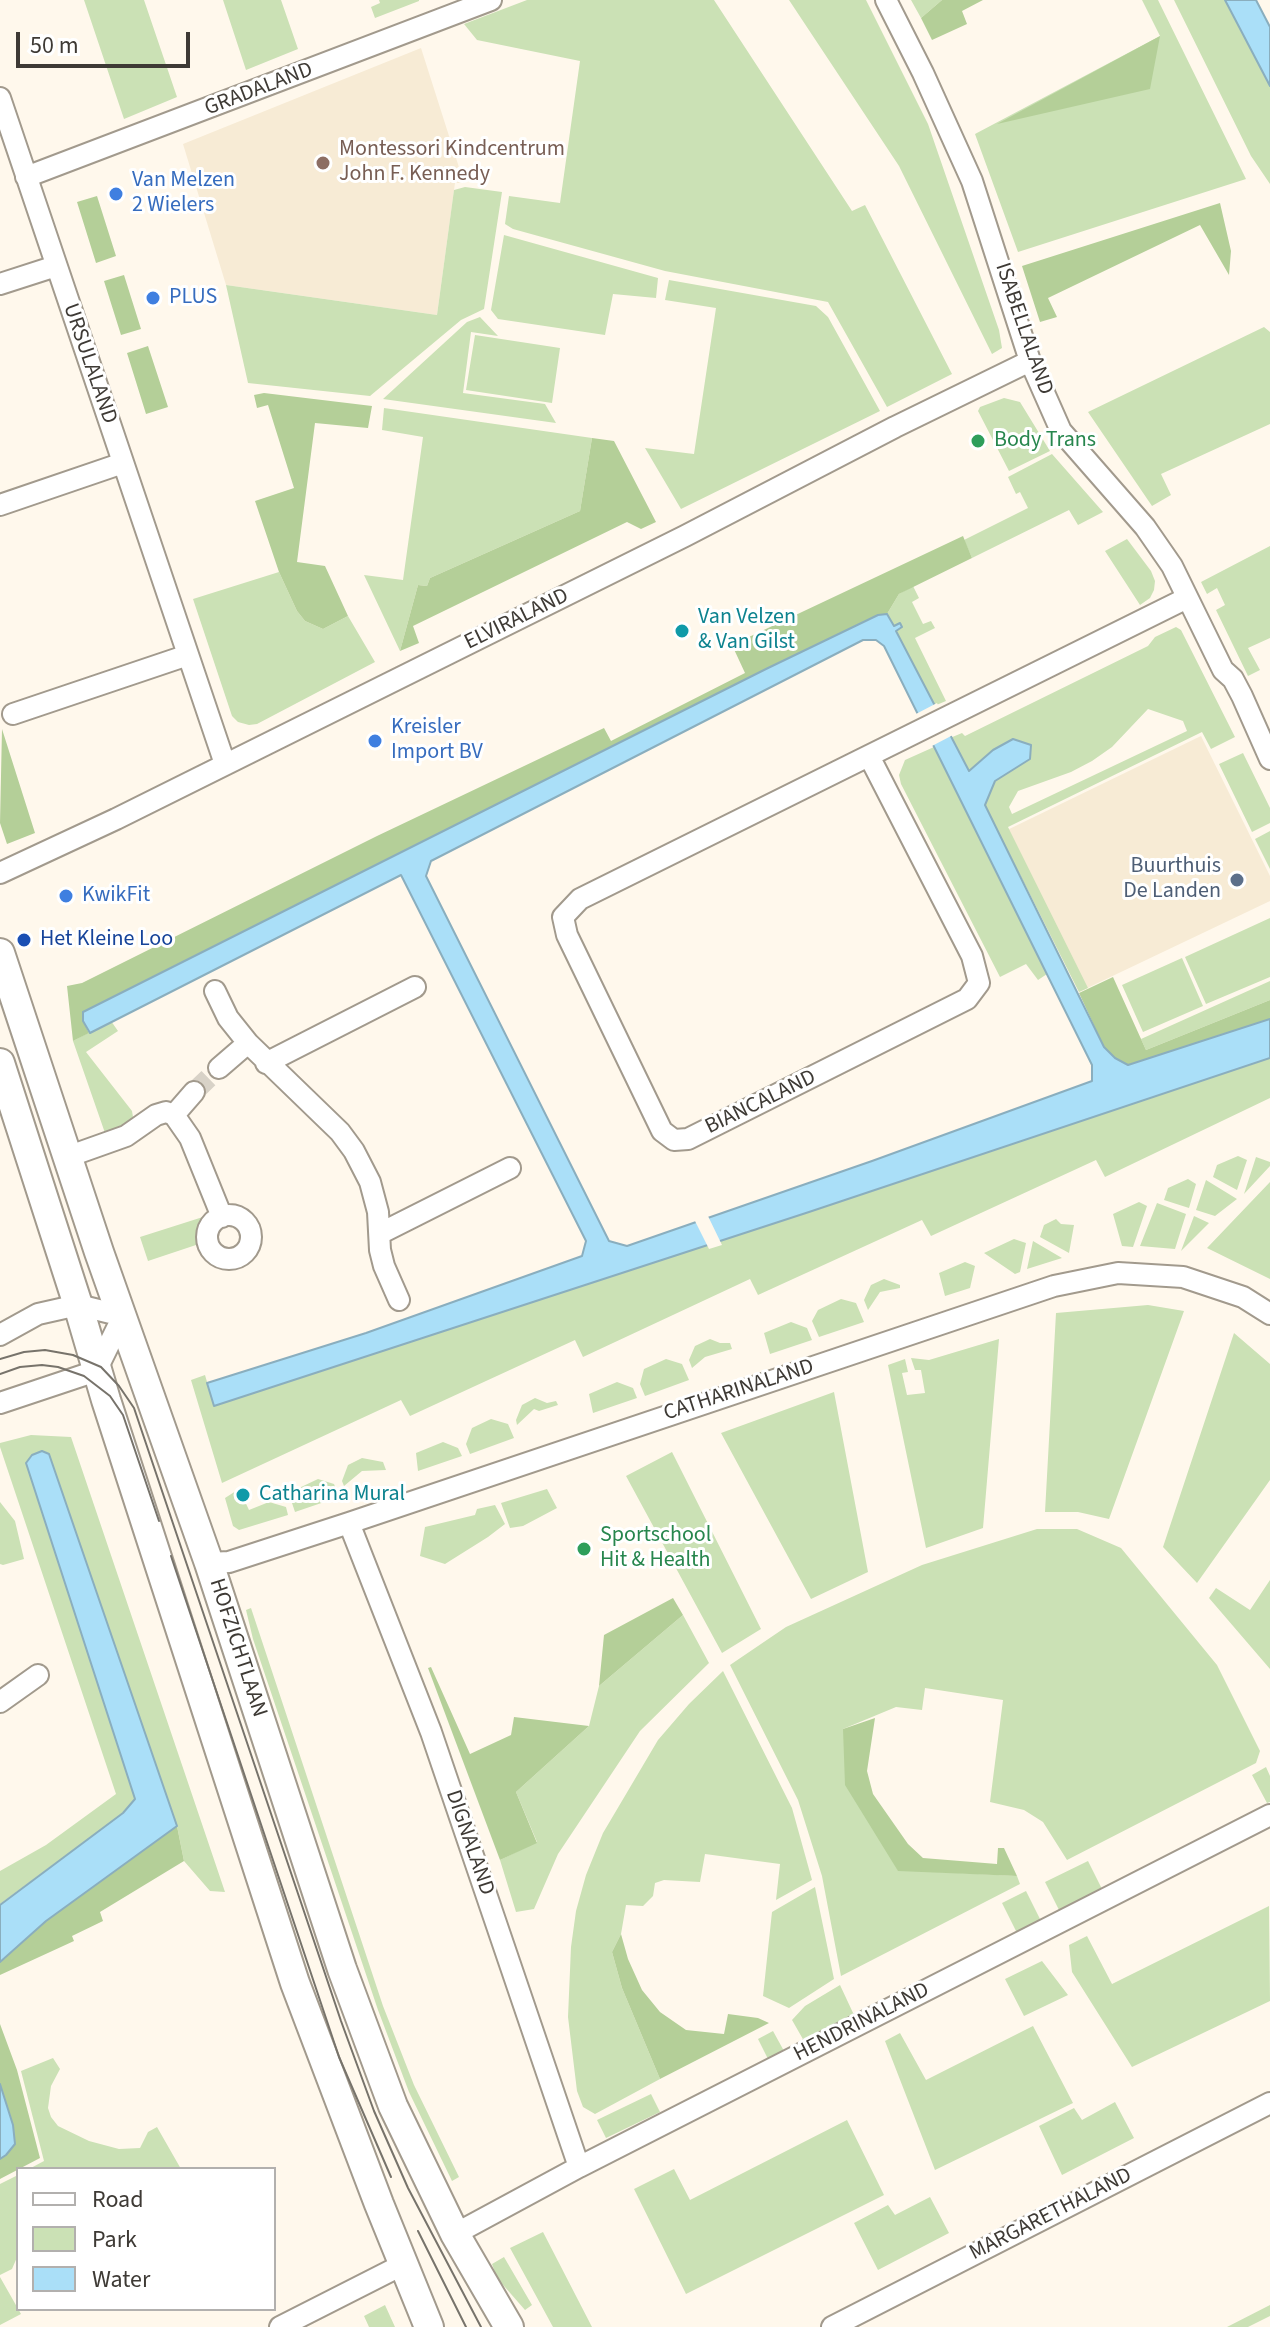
<!DOCTYPE html>
<html>
<head>
<meta charset="utf-8">
<style>
  body { margin:0 }
  #map { position:relative; width:1270px; height:2327px; overflow:hidden; background:#fff8ec; font-family:"Source Sans 3",sans-serif }
  canvas { display:block }
  .legend { position:absolute; left:16px; top:2167px; width:260px; height:144px; box-sizing:border-box; background:#fff; border:2px solid #b2b0ae; margin:0; padding:10px 14px; list-style:none; font-size:24px; color:#3e3a35 }
  .legend li { display:flex; align-items:center; gap:16px; height:40px }
  .legend b { width:40px; border:2px solid #b2b0ae }
  .scale { position:absolute; left:16px; top:32px; width:174px; height:36px; box-sizing:border-box; border:4px solid #3e3a35; border-top:0; padding-left:10px; font-size:24px; line-height:28px; white-space:nowrap; color:#3e3a35; -webkit-text-stroke:6px #fff; paint-order:stroke }
</style>
</head>
<body>
<div id="map">
<canvas width="1270" height="2327"></canvas>
<ul class="legend">
<li><b style="height:10px;background:#fff"></b>Road</li>
<li><b style="height:22px;background:#cbe1b5"></b>Park</li>
<li><b style="height:22px;background:#aadff8"></b>Water</li>
</ul>
<div class="scale">50 m</div>
</div>
<script>
const context = document.querySelector('canvas').getContext('2d');
context.lineJoin = 'round';
function fillPath(path, color) { context.fillStyle = color; context.fill(path, 'evenodd'); }
const shape = rows => new Path2D(rows.map(r => 'M' + r).join(''));
function trace(path, color, width, dash) { context.strokeStyle = color; context.lineWidth = width; context.lineCap = dash ? 'butt' : 'round'; context.setLineDash(dash || []); context.stroke(path); }
function label(font, color, halo, rows, align = 'center') {
  context.font = font + ' "Source Sans 3",sans-serif'; context.lineWidth = 6; context.setLineDash([]); context.textBaseline = 'middle'; context.strokeStyle = halo; context.fillStyle = color; for (const [text, x, y, turn = 0] of rows) {
    context.save(); context.translate(x, y); context.rotate((+turn || 0) * Math.PI / 180); context.textAlign = isNaN(turn) ? turn : align; if (halo) context.strokeText(text, 0, 0); context.fillText(text, 0, 0); context.restore();
  }
}
const built = shape([
  [421,48,464,183,455,183,437,315,226,285,183,144],
  [1201,736,1270,876,1270,901,1079,992,1001,833]
]);
const green = shape([
  [84,0,144,0,177,97,124,119],
  [223,0,281,0,298,49,246,70],
  [379,0,419,0,419,1,375,18,371,7,380,3],
  [527,0,714,0,852,211,865,205,952,374,887,407,828,302,665,271,513,229,505,224,509,196,560,203,580,61,477,40,464,24],
  [789,0,866,0,928,124,999,330,1002,348,992,354,899,166],
  [911,0,942,0,921,18],
  [1142,0,1158,0,1246,179,1018,252,975,134,1160,36],
  [1174,0,1225,0,1270,86,1270,184,1251,156],
  [465,187,502,192,484,309,461,320,370,396,248,383,226,285,437,315,454,190],
  [504,235,658,278,656,298,613,294,605,335,498,319,491,310],
  [669,280,816,306,828,317,880,411,681,509,645,448,694,454,716,308,665,300],
  [480,317,498,336,471,332,463,393,545,404,556,423,383,399,467,322],
  [1264,327,1270,332,1270,424,1161,474,1171,495,1152,506,1088,412],
  [475,335,560,348,552,403,466,390],
  [1004,398,1020,402,1050,451,1009,471,978,411,980,407],
  [384,408,592,438,580,511,430,578,427,586,418,585,400,651,364,575,403,580,423,437,382,430],
  [1052,454,1103,512,1078,525,1069,510,972,558,964,540,1028,508,1020,492,1016,494,1008,477],
  [1127,539,1151,571,1155,581,1154,590,1150,598,1140,605,1105,551],
  [1270,546,1270,638,1248,648,1260,670,1248,676,1216,610,1225,605,1217,588,1207,594,1201,582],
  [279,572,297,611,305,621,323,629,348,616,375,662,257,724,249,725,238,722,232,716,193,599],
  [913,586,919,598,912,602,923,624,931,621,935,628,915,638,946,701,934,706,895,630,902,626,900,624,894,627,887,614,899,594],
  [1176,627,1181,630,1235,737,1211,749,1202,732,1008,827,1088,988,1079,992,985,805,995,781,1030,759,969,771,950,738,962,733,965,736,1148,646,1155,637],
  [1148,709,1183,721,1187,731,1012,814,1009,807,1018,791,1071,772,1092,761,1112,747],
  [934,747,1047,974,1038,980,1026,964,1000,977,901,784,899,775,905,760],
  [1243,753,1270,808,1270,823,1252,832,1219,764],
  [1270,831,1270,869,1255,839],
  [1270,918,1270,977,1206,1004,1185,957],
  [1182,958,1203,1006,1143,1032,1122,985],
  [1270,981,1270,1000,1146,1050,1141,1039],
  [111,1021,118,1031,86,1052,132,1111,133,1117,131,1122,105,1133,73,1041],
  [1270,1058,1270,1098,1105,1177,1096,1160,931,1236,922,1220,758,1295,750,1279,583,1357,575,1340,410,1416,401,1400,222,1483,191,1380,205,1375,214,1406,809,1212],
  [1238,1156,1247,1160,1237,1190,1213,1177,1217,1165],
  [1256,1157,1270,1162,1270,1166,1244,1194],
  [1188,1179,1196,1184,1189,1208,1164,1200,1168,1188],
  [1206,1180,1237,1199,1215,1216,1196,1210],
  [1270,1182,1270,1279,1207,1248],
  [1139,1202,1147,1206,1133,1247,1122,1246,1113,1214],
  [1157,1203,1186,1214,1175,1249,1140,1246],
  [206,1216,199,1223,199,1244,148,1261,140,1237],
  [1194,1216,1209,1223,1181,1251],
  [1056,1219,1061,1224,1074,1225,1069,1253,1040,1237,1044,1225],
  [1014,1239,1026,1243,1020,1272,1015,1274,984,1253],
  [1033,1241,1062,1258,1027,1269],
  [965,1262,975,1266,970,1288,945,1296,939,1273],
  [884,1279,900,1285,900,1288,880,1292,868,1310,864,1300,871,1285],
  [841,1299,856,1303,864,1322,819,1337,812,1321,818,1310],
  [1148,1305,1184,1311,1109,1519,1078,1512,1045,1512,1056,1313],
  [791,1322,807,1328,812,1340,770,1354,764,1333],
  [1234,1333,1270,1364,1270,1480,1197,1583,1163,1547],
  [710,1339,720,1343,730,1343,732,1349,705,1357,692,1368,689,1360,695,1346],
  [999,1339,983,1528,926,1548,888,1365,905,1359,908,1372,902,1373,907,1395,925,1393,921,1370,915,1370,911,1358,929,1360],
  [666,1359,682,1364,689,1380,645,1396,640,1384,644,1369],
  [617,1382,633,1388,637,1398,593,1413,589,1394],
  [834,1392,868,1572,811,1599,721,1433],
  [535,1398,547,1403,556,1401,558,1405,539,1411,534,1409,517,1425,516,1420,522,1405],
  [491,1419,508,1424,514,1438,470,1454,466,1444,472,1428],
  [31,1435,71,1437,225,1892,210,1891,184,1861,177,1826,49,1455,42,1451,32,1455,135,1799,123,1813,0,1904,0,1871,46,1845,116,1794,0,1447,0,1443],
  [443,1442,458,1448,462,1456,418,1471,416,1453],
  [672,1452,761,1629,722,1653,626,1476],
  [362,1458,383,1462,386,1470,362,1471,344,1486,342,1481,348,1465],
  [318,1479,334,1484,339,1497,295,1512,292,1503,299,1488],
  [239,1489,249,1510,269,1502,286,1507,288,1515,239,1530,233,1526,225,1498],
  [547,1489,557,1508,523,1526,510,1528,501,1503],
  [0,1502,15,1521,24,1559,3,1565,0,1564],
  [495,1505,505,1524,488,1537,445,1564,420,1556,425,1527,475,1515,477,1509],
  [1037,1529,1077,1529,1121,1548,1217,1665,1260,1751,1256,1763,1067,1860,1043,1822,1024,1810,990,1802,1003,1700,925,1688,922,1710,896,1707,843,1729,898,1870,1017,1876,1020,1884,841,1976,822,1876,798,1800,730,1665,786,1627,922,1565],
  [1270,1580,1270,1669,1209,1598,1216,1588,1250,1610],
  [251,1608,383,2006,414,2085,459,2177,452,2181,409,2092,378,2010,253,1639,246,1610],
  [683,1615,709,1663,640,1731,558,1854,534,1909,516,1912,500,1860,537,1842,516,1792,589,1726,599,1686],
  [723,1671,792,1808,812,1880,776,1900,780,1864,705,1854,700,1882,664,1880,655,1883,653,1896,643,1906,626,1905,621,1934,612,1952,622,1988,660,2079,595,2114,583,2107,577,2091,568,2017,571,1947,576,1911,586,1875,603,1833,658,1740,689,1704],
  [1266,1767,1270,1776,1270,1802,1267,1803,1252,1775],
  [1088,1861,1103,1891,1060,1912,1045,1882],
  [815,1887,834,1979,789,2008,763,1996,772,1912],
  [1026,1891,1041,1921,1017,1933,1002,1903],
  [1269,1906,1270,2001,1132,2067,1072,1972,1069,1945,1087,1936,1112,1984],
  [1042,1961,1068,1995,1024,2016,1005,1979],
  [840,1985,854,2015,804,2041,792,2020,805,2006],
  [1033,2026,1073,2103,935,2170,885,2041,900,2033,926,2080],
  [773,2031,784,2051,768,2059,758,2039],
  [53,2058,60,2069,51,2086,48,2108,51,2117,58,2126,89,2141,119,2149,140,2148,148,2132,157,2127,181,2169,29,2169,44,2161,21,2071],
  [651,2094,660,2112,606,2138,597,2120],
  [1115,2102,1134,2138,1062,2175,1039,2126,1074,2108,1082,2120],
  [847,2120,884,2195,686,2294,634,2189,674,2169,690,2200],
  [18,2175,18,2255,12,2269,0,2275,0,2184],
  [930,2197,949,2233,878,2270,854,2223,888,2205,895,2215],
  [543,2232,592,2327,553,2327,510,2248],
  [504,2257,532,2305,525,2310,497,2278,492,2264],
  [0,2277,21,2314,0,2325],
  [385,2305,395,2327,369,2327,364,2316],
  [1270,2305,1270,2316,1248,2327,1227,2327]
]);
const forest = shape([
  [942,0,983,0,962,11,967,24,932,40,921,18],
  [1160,36,1150,89,997,124],
  [97,196,116,256,96,263,77,202],
  [1220,203,1231,251,1229,275,1200,225,1048,298,1057,317,1040,322,1022,266],
  [124,275,141,329,121,335,104,281],
  [148,346,168,407,146,414,127,353],
  [264,393,372,406,368,428,315,423,297,562,325,566,348,616,323,629,305,621,297,611,279,572,255,501,294,488,268,405,257,408,254,395],
  [592,438,614,441,656,522,641,529,627,522,413,626,419,643,400,651,418,585,427,586,430,578,580,511],
  [963,536,972,558,899,594,887,614,878,615,766,669,84,1012,83,1021,89,1033,73,1041,67,986,82,983,377,836,604,728,611,741,745,673,732,645],
  [2,729,35,833,7,844,0,823],
  [1113,977,1146,1050,1270,1000,1270,1019,1127,1065,1115,1058,1104,1047,1079,993],
  [673,1598,683,1615,599,1686,604,1635],
  [431,1667,470,1754,511,1735,514,1717,589,1726,516,1792,537,1843,500,1860,428,1668],
  [875,1718,867,1771,873,1794,908,1844,923,1858,997,1864,998,1848,1004,1848,1017,1876,898,1871,845,1785,843,1729],
  [177,1826,184,1861,100,1912,103,1921,72,1936,74,1941,0,1975,0,1962,46,1921],
  [621,1934,628,1959,642,1990,660,2012,686,2030,724,2034,728,2014,758,2018,769,2023,660,2079,622,1988,612,1952],
  [0,2024,17,2070,40,2158,0,2179,0,2159,6,2155,13,2125,0,2084]
]);
const water = shape([
  [1225,0,1256,0,1270,27,1270,86,1225,0],
  [887,614,894,626,900,623,902,627,896,631,969,771,993,750,1013,739,1031,745,1030,759,995,781,985,805,1104,1047,1115,1058,1128,1065,1270,1019,1270,1058,809,1212,214,1406,207,1383,366,1333,582,1256,586,1241,401,875,90,1033,83,1021,83,1012,766,669,878,615,887,614],
  [863,640,876,640,884,646,1092,1065,1092,1081,872,1161,627,1246,609,1241,426,876,431,861,863,640],
  [42,1451,49,1454,177,1826,46,1921,0,1962,0,1905,123,1813,135,1799,26,1463,32,1455,42,1451],
  [0,2084,13,2125,15,2144,6,2155,0,2159,0,2084]
]);
const pier = shape([
  [937,703,953,735,930,747,914,715],
  [707,1214,722,1245,709,1249,694,1219]
]);
const minorTunnel = shape([
  [194,1092,219,1068]
]);
const minor = shape([
  [886,0,923,73,972,181,1030,361,1061,431,1145,527,1172,566,1223,670,1233,679,1242,696,1270,759],
  [0,98,225,764],
  [26,177,491,0],
  [0,284,56,266],
  [0,505,123,463],
  [13,714,188,655],
  [869,756,972,956,979,983,967,999,688,1139,674,1140,662,1131,567,935,563,917,580,899,1187,598],
  [0,873,116,819,685,536,895,427,1030,361],
  [215,991,228,1018,248,1043,340,1132,354,1151,370,1182,378,1212,380,1250,384,1266,399,1300],
  [266,1063,415,987],
  [219,1068,248,1043],
  [174,1115,194,1092],
  [67,1157,126,1136,156,1115,166,1112,174,1115,190,1138,222,1217],
  '207 1237a22 22 0 1 1 44 0a22 22 0 1 1-44 0Z',
  [381,1233,510,1168],
  [0,1335,38,1314,78,1305,123,1316,96,1371,0,1403],
  [349,1523,431,1732,579,2167],
  [209,1563,229,1562,349,1523,1054,1286,1118,1273,1183,1277,1243,1297,1270,1314],
  [0,1702,38,1675],
  [455,2234,579,2167,1270,1815],
  [280,2327,404,2264],
  [832,2327,1270,2103]
]);
const secondary = shape([
  [0,953,99,1252,209,1563,342,1969,393,2106,455,2234,509,2327],
  [0,1063,78,1305,106,1400,295,1983,379,2204,429,2327]
]);
const tram = shape([
  [0,1359,24,1352,45,1350,73,1355,101,1367,119,1386,134,1408,341,2021,374,2111,408,2188,481,2327],
  [0,1374,20,1367,42,1365,58,1367,84,1376,110,1396,123,1415,159,1521],
  [171,1556,339,2057,391,2177],
  [418,2231,466,2327]
]);
const markers = [
  [323,163,8,"#8d6e63"],
  [116,194,8,"#3f7fe0"],
  [153,298,8,"#3f7fe0"],
  [978,441,8,"#2e9e5b"],
  [682,631,8,"#0f9aa8"],
  [375,741,8,"#3f7fe0"],
  [1237,880,8,"#5c6f8a"],
  [66,896,8,"#3f7fe0"],
  [24,940,8,"#1a4fb4"],
  [243,1495,8,"#0f9aa8"],
  [584,1549,8,"#2e9e5b"]
];
const streetNames = [
  ["GRADALAND",259,90,-21],
  ["ISABELLALAND",1023,329,71],
  ["URSULALAND",89,364,71],
  ["ELVIRALAND",517,620,-26],
  ["BIANCALAND",761,1103,-26],
  ["CATHARINALAND",739,1391,-18],
  ["HOFZICHTLAAN",237,1648,72],
  ["DIGNALAND",469,1843,71],
  ["HENDRINALAND",862,2023,-27],
  ["MARGARETHALAND",1051,2215,-27]
];
const educationNames = [
  ["Montessori Kindcentrum",339,150],
  ["John F. Kennedy",339,175]
];
const shopNames = [
  ["Van Melzen",132,181],
  ["2 Wielers",132,206],
  ["PLUS",169,298],
  ["Kreisler",391,728],
  ["Import BV",391,753],
  ["KwikFit",82,896]
];
const leisureNames = [
  ["Body Trans",994,441],
  ["Sportschool",600,1536],
  ["Hit & Health",600,1561]
];
const cultureNames = [
  ["Van Velzen",698,618],
  ["& Van Gilst",698,643],
  ["Catharina Mural",259,1495]
];
const serviceNames = [
  ["Buurthuis",1221,867],
  ["De Landen",1221,892]
];
const transitNames = [
  ["Het Kleine Loo",40,940]
];
fillPath(built, '#f7ebd5');
fillPath(green, '#cbe1b5');
fillPath(forest, '#b4cf98');
fillPath(water, '#aadff8');
trace(water, '#8aaebe', 2);
fillPath(pier, '#fff8ec');
trace(minorTunnel, '#d8d2c7', 20, [20, 10]);
trace(minor, '#a29a8d', 24);
trace(secondary, '#a29a8d', 32);
trace(minor, '#fff', 20);
trace(secondary, '#fff', 28);
trace(tram, '#77736b', 2);
for (const [x, y, r, color] of markers) { const dot = new Path2D(); dot.arc(x, y, r, 0, 2 * Math.PI); context.fillStyle = color; context.fill(dot); trace(dot, '#fff', 3); }
label('22px', '#3e3a35', '#fff', streetNames);
label('22px', '#785e54', '#fff', educationNames, 'left');
label('22px', '#366cbe', '#fff', shopNames, 'left');
label('22px', '#27864d', '#fff', leisureNames, 'left');
label('22px', '#0d838f', '#fff', cultureNames, 'left');
label('22px', '#4e5e75', '#fff', serviceNames, 'right');
label('22px', '#164399', '#fff', transitNames, 'left');
</script>
</body>
</html>
